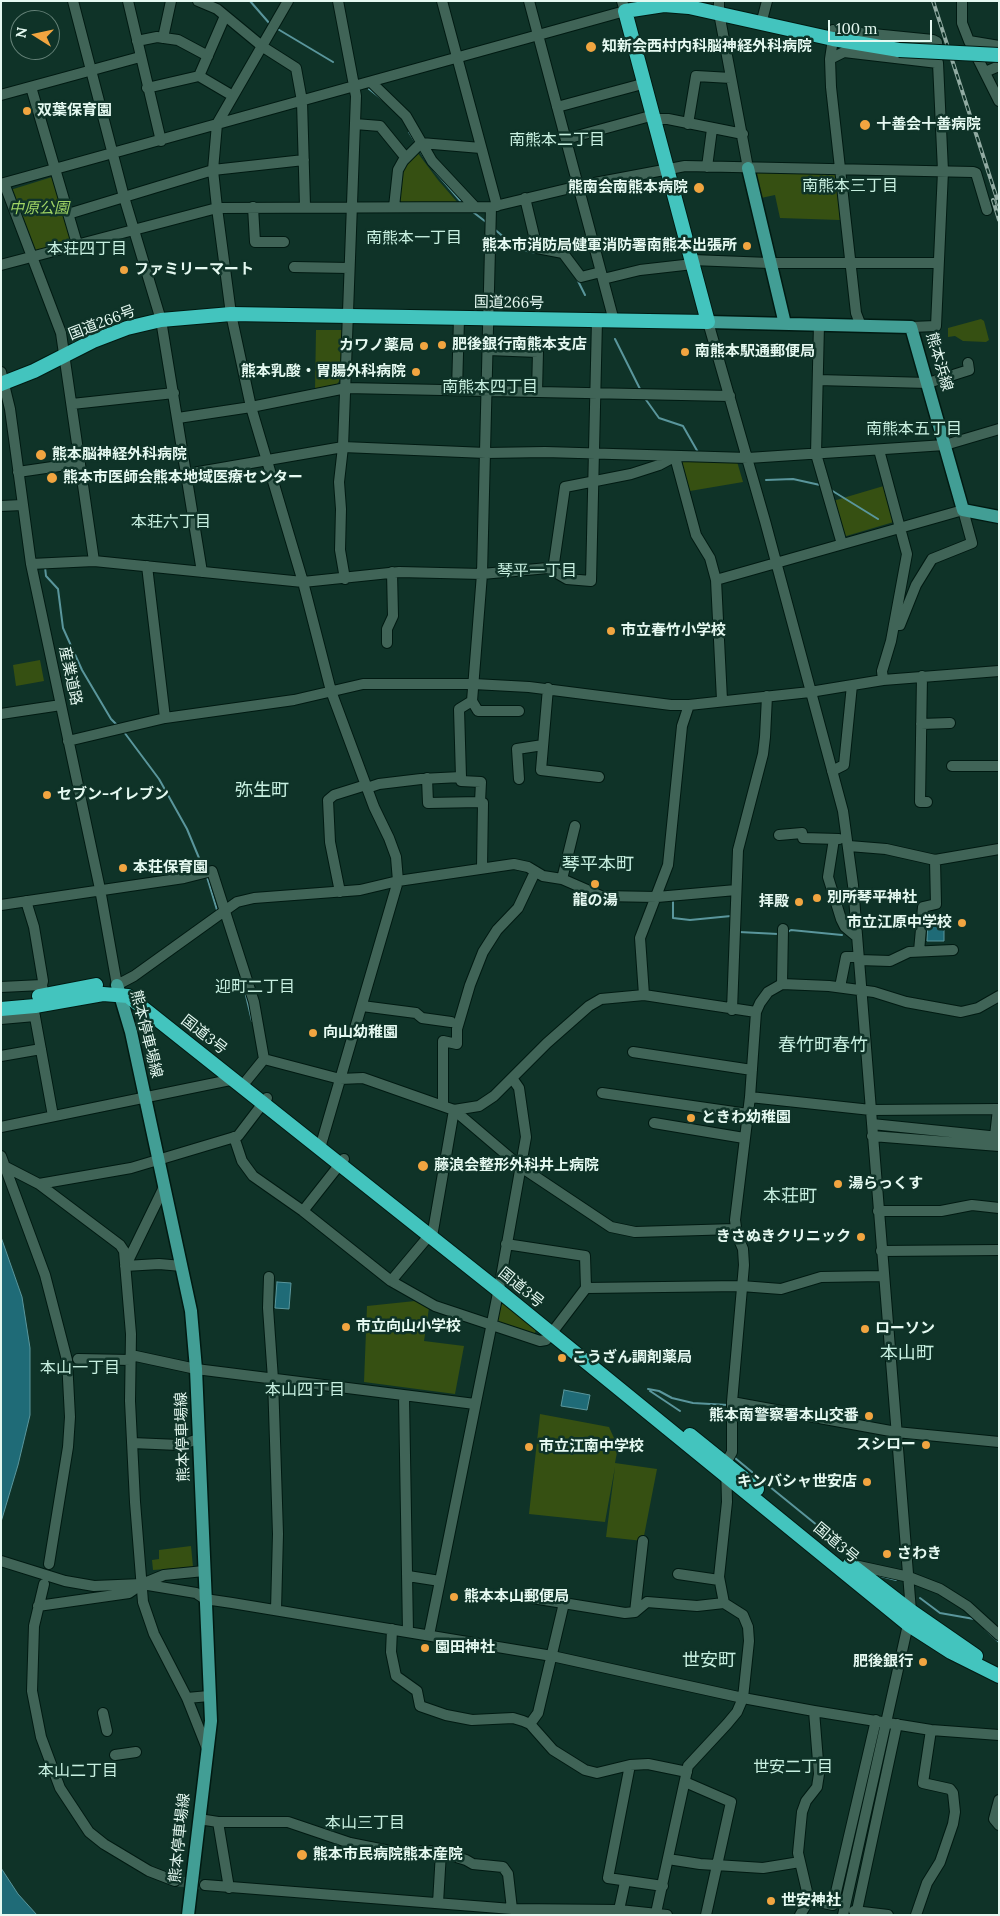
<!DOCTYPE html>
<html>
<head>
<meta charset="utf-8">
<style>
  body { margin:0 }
  #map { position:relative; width:1000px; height:1916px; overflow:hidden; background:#0f3328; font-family:Lora,serif }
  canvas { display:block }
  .frame { position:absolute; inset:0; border:2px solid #e5f9f1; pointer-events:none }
  .north { position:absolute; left:10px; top:10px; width:50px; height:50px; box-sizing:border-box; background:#0f3328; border:1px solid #658278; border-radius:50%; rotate:280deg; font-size:14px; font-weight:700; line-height:20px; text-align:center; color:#e5f9f1 }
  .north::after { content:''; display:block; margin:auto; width:18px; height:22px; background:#f1a540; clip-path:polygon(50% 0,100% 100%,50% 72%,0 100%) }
  .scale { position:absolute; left:828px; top:20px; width:104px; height:22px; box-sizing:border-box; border:2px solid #e5f9f1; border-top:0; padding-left:6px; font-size:15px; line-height:18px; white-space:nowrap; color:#e5f9f1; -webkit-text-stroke:4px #0f3328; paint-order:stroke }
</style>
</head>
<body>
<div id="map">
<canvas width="1000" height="1916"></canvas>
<div class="frame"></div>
<div class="north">N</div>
<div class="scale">100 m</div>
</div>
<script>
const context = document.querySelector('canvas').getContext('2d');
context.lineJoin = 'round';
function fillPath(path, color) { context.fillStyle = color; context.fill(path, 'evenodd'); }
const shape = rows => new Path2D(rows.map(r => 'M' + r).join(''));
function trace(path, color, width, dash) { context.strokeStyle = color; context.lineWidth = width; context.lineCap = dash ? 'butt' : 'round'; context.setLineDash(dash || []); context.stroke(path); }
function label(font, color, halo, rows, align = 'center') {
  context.font = font + ' Lora,"Noto Sans JP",serif'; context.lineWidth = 5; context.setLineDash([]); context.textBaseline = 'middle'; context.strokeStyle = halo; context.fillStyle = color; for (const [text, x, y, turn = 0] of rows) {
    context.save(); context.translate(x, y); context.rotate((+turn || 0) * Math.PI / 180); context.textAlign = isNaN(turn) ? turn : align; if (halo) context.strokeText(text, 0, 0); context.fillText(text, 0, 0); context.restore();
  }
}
const green = shape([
  [417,152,438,180,458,203,400,203,397,201,404,166],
  [759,171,836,174,840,220,780,218,775,195,761,198,756,175],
  [52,177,74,244,34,255,7,191],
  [981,319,984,321,989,340,986,342,963,341,955,336,948,337,948,328],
  [316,330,342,330,341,378,336,386,315,391],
  [736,458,743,482,690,491,680,460],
  [887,485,897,521,843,537,833,501],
  [40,660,44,681,16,686,13,665],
  [415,1301,429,1308,424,1341,464,1346,455,1394,364,1382,367,1306],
  [498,1303,507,1305,536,1329,535,1333,532,1335,519,1328,496,1324],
  [540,1414,609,1427,618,1447,615,1463,657,1469,643,1541,606,1537,615,1467,605,1522,529,1514],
  [191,1546,193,1567,153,1570,152,1560,159,1559,159,1550]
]);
const water = shape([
  [928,915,944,915,944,941,927,941,928,915],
  [1,1237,22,1297,30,1348,30,1415,18,1465,1,1522,1,1237],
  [277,1282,291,1283,289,1309,275,1308,277,1282],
  [564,1390,590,1395,587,1410,561,1406,564,1390],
  [1,1868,18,1894,37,1915,1,1915,1,1868]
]);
const stream = shape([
  [250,1,270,24],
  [276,28,333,62],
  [369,89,383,100],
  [409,132,416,143],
  [419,149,426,160],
  [434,170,463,204],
  [473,212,486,222],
  [493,228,518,249,536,253],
  [577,279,585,295],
  [615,339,641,391],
  [644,397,659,418,683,426,699,454],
  [766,480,793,479,820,485],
  [831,490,878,519],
  [45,567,46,576,58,589,63,628,82,670,111,719,117,725],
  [124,732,159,779,187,829,204,870],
  [207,877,217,910],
  [673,899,673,918,690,920,731,916],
  [739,932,778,934],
  [786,933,791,930,842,935],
  [244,987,252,1021],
  [648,1389,659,1391,672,1398,693,1403,728,1405],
  [650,1391,680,1411],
  [735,1458,752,1472],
  [759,1478,855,1556],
  [877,1575,896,1580],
  [920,1598,940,1613,974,1619],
  [985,1629,999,1642]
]);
const minorTunnel = shape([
  [175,1881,205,1885]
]);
const minor = shape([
  [73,1,124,197,161,320,202,572],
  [128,1,161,141],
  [198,1,217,9,263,47,296,68,302,101,305,206],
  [288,1,217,124,213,170,217,208,231,314,251,407,303,582,331,691,374,807,389,838,396,857,398,881,320,1148],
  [338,1,356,96,343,447,339,482,341,509,340,550,345,579],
  [442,1,497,206],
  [529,1,614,321],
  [719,1,719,13,748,168],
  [962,1,962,23,969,41,999,101],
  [761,24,767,1],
  [833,30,933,40,937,42,938,57],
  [163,38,171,1],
  [833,39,830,59,831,87,856,313,861,326],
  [137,41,157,37,178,40,208,56],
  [969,41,999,46],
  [830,59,844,52,938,63,943,171,936,326,911,327],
  [985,72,999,66],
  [199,76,225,16],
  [372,83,406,116,432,161,475,207],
  [31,87,77,244],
  [147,88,199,76,233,96],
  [1,95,140,57],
  [557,107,646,83],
  [655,119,668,119,743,134],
  [355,124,380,126,406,158],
  [688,124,696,76,731,78],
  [566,139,654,115],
  [707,167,712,129],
  [4,183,61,333,94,561],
  [1,184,625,11,622,1],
  [525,198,537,248,563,253,581,277,601,272],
  [253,207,255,242,284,242],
  [394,207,398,170,403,161,421,143,481,148],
  [68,214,213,170,304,160],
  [692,260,769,263,938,263],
  [1,265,217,208,491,207,579,186,685,166,973,172,976,173,987,210],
  [294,267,349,268],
  [603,279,640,270,693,264],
  [708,322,765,521,843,811,853,885,911,1611,843,1915],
  [819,324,816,454,842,544],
  [488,350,538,352,537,392],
  [1,372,10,409,31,564,100,889,117,985,134,976,237,902,254,898,360,890,398,881,514,864,528,867,543,876,562,879,601,896,657,897,736,890],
  [818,380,928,383,969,370,968,363],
  [457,390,459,318],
  [72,404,174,393],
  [178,418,251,407,346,388,730,396],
  [879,450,907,554,891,641,882,671,883,680],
  [675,457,696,535,710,558,716,580,722,700],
  [18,472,80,463],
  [187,474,343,447,486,453,545,452,748,458,945,445,999,429],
  [1,506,22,505],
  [31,564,94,561,303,582,399,572,482,574,548,568,567,579,591,581,597,320],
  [147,566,165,718],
  [553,570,565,487,631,474,659,465,674,457],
  [716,580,963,510,972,543,932,559,916,585,900,625,894,624],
  [387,643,387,629,393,616,392,572],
  [922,676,920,802,927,802],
  [548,688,541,770,599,777],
  [472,701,478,711,519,711],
  [1,714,61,705],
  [921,724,950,723],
  [68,741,165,718,294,700,363,684,474,684,529,687,671,705,689,705,810,692,883,680,999,671],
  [952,766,999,766],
  [832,771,844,765,852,685],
  [427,778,428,803,480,802,481,782,461,781,461,777],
  [519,779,517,749,543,745],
  [367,788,379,784,421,779,461,777,459,709,472,701,482,574,491,207],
  [480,802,483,803,482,868],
  [779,835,802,833,803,838,839,839],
  [834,839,828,877,841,919,845,927,857,937],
  [849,846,886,849,935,860,999,849],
  [562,879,575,826],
  [340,892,330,842,328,800,334,795,366,785],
  [26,901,34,927,43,981,42,985],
  [1,905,184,878,212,871,254,1002,264,1059,247,1080],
  [919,951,923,907,936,904,935,860],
  [859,960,890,961,909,952,953,950],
  [782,984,783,929],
  [1,987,42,985,43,992],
  [840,987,846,957,858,957],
  [644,995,640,938,668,865,682,726,689,705],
  [33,1006,53,1116],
  [362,1006,416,1013,422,1018,451,1022],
  [732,1010,738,850,763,754,765,737,767,696],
  [1,1019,35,1016],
  [633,1052,752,1070],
  [1,1056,41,1049],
  [264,1059,340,1079,363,1078,454,1110,521,1167,611,1227,635,1232,735,1229],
  [602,1093,748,1114],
  [750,1097,871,1110,998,1109,994,1145],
  [443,1106,443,1041,457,1044,457,1029,470,985,483,952,497,930,518,908,535,872],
  [454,1110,479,1106,494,1096,547,1043,589,1006,601,999,644,995,756,1012],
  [654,1123,744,1138],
  [872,1124,999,1137],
  [1,1127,235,1079],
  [872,1136,999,1146],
  [234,1137,242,1161,253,1176,303,1211,391,1281,435,1306,540,1341,546,1340,551,1333],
  [1,1156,45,1275,67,1360,70,1417,68,1447,49,1564],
  [6,1167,39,1184,120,1245,124,1251,131,1334,130,1401,135,1502,143,1602,154,1634,187,1698,208,1751],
  [39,1184,131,1168,238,1136,267,1098],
  [303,1211,344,1159],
  [878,1211,941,1211,972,1205,999,1208],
  [506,1244,585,1256,586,1288,554,1330],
  [881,1251,999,1250],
  [126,1265,164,1187],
  [125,1266,159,1264,182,1266],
  [269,1277,268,1308,273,1379,278,1534,276,1610],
  [391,1281,433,1231,454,1110],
  [586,1288,741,1286,781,1289,821,1277,883,1276],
  [131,1355,196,1369,475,1404],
  [78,1359,131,1360],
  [404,1396,408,1632],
  [732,1402,896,1432,999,1442],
  [132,1443,179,1445,199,1439],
  [1,1561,65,1581,94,1586,142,1584,196,1593,205,1599,232,1603,552,1656,743,1698,814,1711,931,1730,999,1735],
  [854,1565,909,1577,940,1589,967,1606,999,1635],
  [678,1574,719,1580],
  [408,1576,440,1581,429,1635],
  [440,1581,500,1283,526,1137,519,1088,512,1078],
  [44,1584,34,1626,32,1691,41,1737,60,1788,89,1832,104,1844,149,1871,175,1881],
  [514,1595,625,1613,635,1612,647,1602,697,1606,724,1603,743,1615,748,1627,749,1641,743,1698,737,1712,727,1724,688,1766,656,1913],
  [724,1603,719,1577,727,1502,726,1463,732,1452,732,1402,744,1265,743,1249,737,1235,735,1220,750,1097,756,1012,760,1003,768,992,782,984,829,986,874,992,906,1002,961,1012,978,1008,999,996],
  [38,1606,129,1593,142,1584,164,1575,204,1571],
  [635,1612,643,1541],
  [392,1629,391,1652,396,1676,417,1691,420,1706,446,1715,472,1720,513,1718,523,1721,530,1724,553,1750,585,1770,597,1773,630,1765,648,1764,687,1772],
  [187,1698,209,1696],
  [814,1711,819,1774,817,1787,806,1801,802,1812,798,1853,809,1900,833,1905,876,1720],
  [103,1713,107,1731],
  [530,1724,538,1713,564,1603],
  [115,1755,136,1752],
  [630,1765,608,1878,663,1886],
  [685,1782,731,1802,706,1915],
  [999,1800,994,1819,999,1825],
  [199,1819,218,1822,288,1822,350,1843,395,1852,437,1851,466,1860,473,1864,503,1867,508,1874,512,1909],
  [218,1822,229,1888],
  [668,1859,700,1864,763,1868,800,1862],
  [205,1885,512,1909,619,1910,667,1915],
  [438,1903,441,1852],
  [619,1910,625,1882],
  [854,1911,888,1915],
  [800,1915,809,1900],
  [856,1915,897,1724],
  [916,1915,927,1883,940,1862,953,1824,955,1812,953,1793,950,1789,923,1783,931,1730]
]);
const major = shape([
  [748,168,785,324],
  [708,322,911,327,963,510,999,517],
  [117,985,131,1032,191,1311,196,1369,211,1721,188,1915]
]);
const highway = shape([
  [1,384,34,371,93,341,127,328,161,320,231,314,708,322,625,11,664,5,689,7,833,39,899,50],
  [39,996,96,985],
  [1,1009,35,1006,103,994,128,996,498,1290,909,1625,951,1652,999,1676],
  [690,1435,757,1489],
  [850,1564,911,1611,976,1656]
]);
const rail = shape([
  [933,1,999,205],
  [993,200,999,220]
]);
const highwayBridge = shape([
  [899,50,999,55]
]);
const markers = [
  [591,47,6,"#f1a540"],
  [27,111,5,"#f1a540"],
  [865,125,6,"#f1a540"],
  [699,188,6,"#f1a540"],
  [747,246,5,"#f1a540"],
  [124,270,5,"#f1a540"],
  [442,345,5,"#f1a540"],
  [424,346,5,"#f1a540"],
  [685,352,5,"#f1a540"],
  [416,372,5,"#f1a540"],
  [41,455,6,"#f1a540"],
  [52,478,6,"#f1a540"],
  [611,631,5,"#f1a540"],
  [47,795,5,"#f1a540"],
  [123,868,5,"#f1a540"],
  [595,884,5,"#f1a540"],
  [817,898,5,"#f1a540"],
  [799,902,5,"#f1a540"],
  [962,923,5,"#f1a540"],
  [313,1033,5,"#f1a540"],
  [691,1118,5,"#f1a540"],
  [423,1166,6,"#f1a540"],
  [838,1184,5,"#f1a540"],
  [861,1237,5,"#f1a540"],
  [346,1327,5,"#f1a540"],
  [865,1329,5,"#f1a540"],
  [562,1358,5,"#f1a540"],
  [869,1416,5,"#f1a540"],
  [926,1445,5,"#f1a540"],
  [529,1447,5,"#f1a540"],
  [867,1482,5,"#f1a540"],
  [887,1554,5,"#f1a540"],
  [454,1597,5,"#f1a540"],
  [425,1648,5,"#f1a540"],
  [923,1662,5,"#f1a540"],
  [302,1855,6,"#f1a540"],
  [771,1901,5,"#f1a540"]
];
const poiNames = [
  ["知新会西村内科脳神経外科病院",602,47],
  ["双葉保育園",37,111],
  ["十善会十善病院",876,125],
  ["熊南会南熊本病院",688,188,"right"],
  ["熊本市消防局健軍消防署南熊本出張所",737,246,"right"],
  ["ファミリーマート",134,270],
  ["肥後銀行南熊本支店",452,345],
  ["カワノ薬局",414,346,"right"],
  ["南熊本駅通郵便局",695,352],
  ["熊本乳酸・胃腸外科病院",406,372,"right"],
  ["熊本脳神経外科病院",52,455],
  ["熊本市医師会熊本地域医療センター",63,478],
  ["市立春竹小学校",621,631],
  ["セブン-イレブン",57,795],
  ["本荘保育園",133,868],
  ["別所琴平神社",827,898],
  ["龍の湯",595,901,"center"],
  ["拝殿",789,902,"right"],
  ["市立江原中学校",952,923,"right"],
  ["向山幼稚園",323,1033],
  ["ときわ幼稚園",701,1118],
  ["藤浪会整形外科井上病院",434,1166],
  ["湯らっくす",848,1184],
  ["きさぬきクリニック",851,1237,"right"],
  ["市立向山小学校",356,1327],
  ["ローソン",875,1329],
  ["こうざん調剤薬局",572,1358],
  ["熊本南警察署本山交番",859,1416,"right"],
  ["スシロー",916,1445,"right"],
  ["市立江南中学校",539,1447],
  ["キンバシャ世安店",857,1482,"right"],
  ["さわき",897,1554],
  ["熊本本山郵便局",464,1597],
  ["園田神社",435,1648],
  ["肥後銀行",913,1662,"right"],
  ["熊本市民病院熊本産院",313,1855],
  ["世安神社",781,1901]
];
const parkNames = [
  ["中原公園",39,209]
];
const streetNames = [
  ["国道266号",509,303,1],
  ["国道266号",102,323,-21],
  ["熊本浜線",939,362,74],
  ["産業道路",70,676,78],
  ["熊本停車場線",146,1034,76],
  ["国道3号",204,1035,38],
  ["国道3号",521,1288,39],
  ["熊本停車場線",183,1437,-92],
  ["国道3号",836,1543,40],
  ["熊本停車場線",180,1838,-84]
];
const neighbourhoodNames = [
  ["南熊本二丁目",557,140],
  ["南熊本三丁目",850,186],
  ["南熊本一丁目",414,238],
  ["本荘四丁目",87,249],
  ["南熊本四丁目",490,387],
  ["南熊本五丁目",914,429],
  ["本荘六丁目",171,522],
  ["琴平一丁目",537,571],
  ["迎町二丁目",255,987],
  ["本山一丁目",80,1368],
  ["本山四丁目",305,1390],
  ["世安二丁目",793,1767],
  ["本山二丁目",78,1771],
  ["本山三丁目",365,1823]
];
const quarterNames = [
  ["弥生町",262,791],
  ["琴平本町",598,865],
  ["春竹町春竹",823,1046],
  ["本荘町",790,1197],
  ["本山町",907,1354],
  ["世安町",709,1661]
];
fillPath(green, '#365012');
fillPath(water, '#1f6b77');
trace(water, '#5a969c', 1);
trace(stream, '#5a969c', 2);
trace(minorTunnel, '#2f5146', 10, [10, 5]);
trace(minor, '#001a12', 12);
trace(major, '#001a12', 15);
trace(highway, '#001a12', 16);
trace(minor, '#406457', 10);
trace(major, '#429e95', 12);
trace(highway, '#43c4be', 14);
trace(rail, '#91aba2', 4);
trace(rail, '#0f3328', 2, [5.5]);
trace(highwayBridge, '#001a12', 16, []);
trace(highwayBridge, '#43c4be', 14);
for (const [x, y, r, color] of markers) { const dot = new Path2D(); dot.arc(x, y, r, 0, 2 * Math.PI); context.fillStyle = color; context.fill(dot); trace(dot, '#0f3328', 2); }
label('bold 15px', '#e5f9f1', '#0f3328', poiNames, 'left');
label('italic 15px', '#a0d565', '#0f3328', parkNames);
label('15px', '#e5f9f1', '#0f3328', streetNames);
label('16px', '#c7efe0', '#0f3328', neighbourhoodNames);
label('18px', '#c7efe0', '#0f3328', quarterNames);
</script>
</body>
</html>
